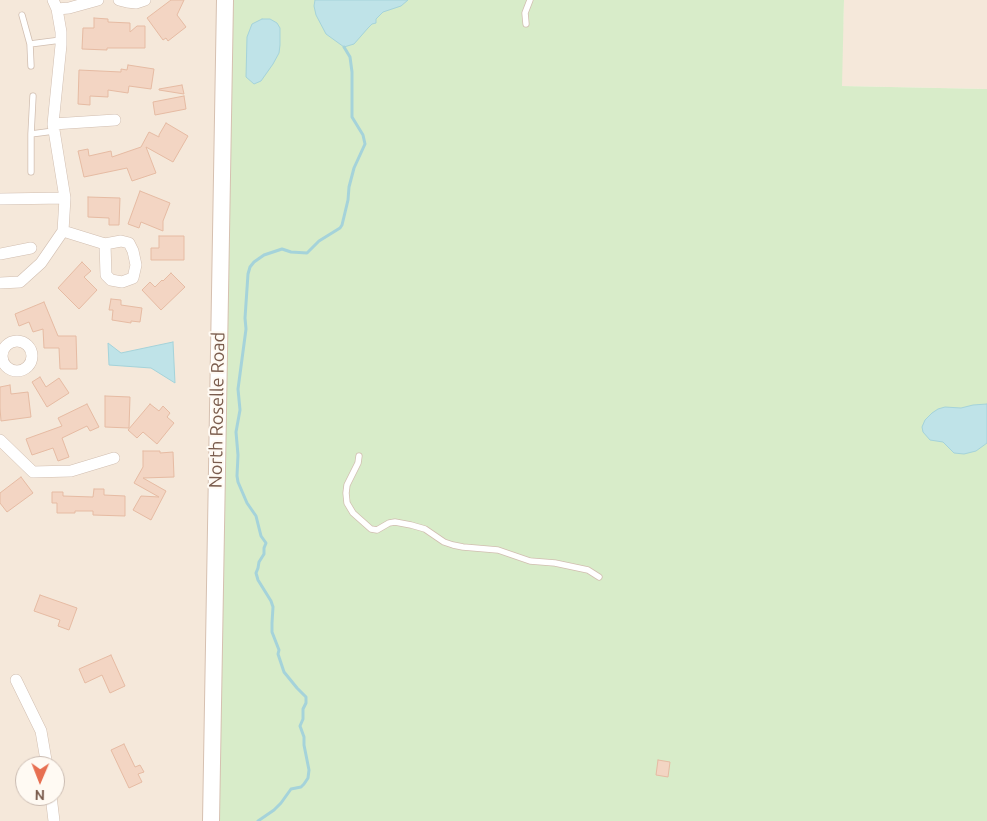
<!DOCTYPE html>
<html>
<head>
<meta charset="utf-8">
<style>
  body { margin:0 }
  #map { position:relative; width:987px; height:821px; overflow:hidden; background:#fdf6ec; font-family:Ubuntu,sans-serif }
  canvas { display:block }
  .north { position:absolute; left:15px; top:756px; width:50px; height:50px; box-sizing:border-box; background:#fffaf3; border:1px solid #cabbb1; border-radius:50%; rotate:181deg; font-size:14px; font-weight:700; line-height:20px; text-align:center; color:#7a5c4d }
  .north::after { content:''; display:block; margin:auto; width:18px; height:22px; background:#e76f51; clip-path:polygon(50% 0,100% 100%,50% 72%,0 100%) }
</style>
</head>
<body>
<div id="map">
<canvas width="987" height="821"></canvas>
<div class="north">N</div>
</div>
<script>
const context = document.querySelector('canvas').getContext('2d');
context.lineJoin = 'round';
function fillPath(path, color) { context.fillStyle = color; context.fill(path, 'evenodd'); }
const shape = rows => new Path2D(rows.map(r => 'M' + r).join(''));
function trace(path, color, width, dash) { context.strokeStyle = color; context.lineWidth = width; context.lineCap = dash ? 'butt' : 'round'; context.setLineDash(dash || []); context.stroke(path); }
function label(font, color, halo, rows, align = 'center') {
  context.font = font + ' Ubuntu,sans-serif'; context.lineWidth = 4; context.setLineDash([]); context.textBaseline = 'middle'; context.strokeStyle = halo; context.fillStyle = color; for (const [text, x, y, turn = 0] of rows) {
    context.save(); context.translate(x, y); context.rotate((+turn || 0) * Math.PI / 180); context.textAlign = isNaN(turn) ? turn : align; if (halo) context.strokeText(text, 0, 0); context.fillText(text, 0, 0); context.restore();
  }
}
const residential = shape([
  [0,0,225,0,211,821,0,821],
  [25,766,55,766,55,796,25,796],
  [844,0,987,0,987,89,841,86]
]);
const green = shape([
  [233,0,844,0,842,86,987,89,987,821,219,821]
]);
const water = shape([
  [315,0,408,0,401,6,383,12,376,19,376,23,372,24,368,28,354,44,344,47,326,34,316,15,314,6,315,0],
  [262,19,270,19,277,23,280,28,280,45,279,53,273,64,261,81,254,84,246,77,247,37,252,24,262,19],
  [173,342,175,383,151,368,109,365,108,343,121,353,173,342],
  [987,404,987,443,976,451,964,454,954,453,943,442,930,440,923,432,922,427,925,420,932,413,938,409,945,407,961,408,973,405,987,404]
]);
const stream = shape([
  [258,821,274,810,281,803,291,789,301,787,304,784,308,778,309,770,304,745,304,737,300,726,303,719,303,709,306,703,306,697,297,688,284,672,278,654,279,650,272,632,272,623,273,607,271,601,258,580,256,573,258,568,259,562,264,554,264,548,266,543,261,536,256,516,247,503,238,482,237,476,238,455,236,432,240,410,238,389,246,329,245,318,248,274,250,267,254,262,264,255,282,249,291,252,307,253,319,241,340,228,342,225,348,200,349,187,354,168,365,144,363,135,352,117,352,72,350,57,344,47]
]);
const building = shape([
  [171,0,184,0,177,15,186,27,168,41,166,38,163,40,147,18,171,0],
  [94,18,108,19,108,22,130,23,130,32,137,26,145,26,145,48,107,48,107,50,82,49,83,28,94,28,94,18],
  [128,65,154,69,151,89,129,86,128,93,108,90,108,97,90,96,90,105,78,104,79,70,121,72,121,69,127,70,128,65],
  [182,85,184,94,159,90,159,89,182,85],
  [184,96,186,109,155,115,153,102,184,96],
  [166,123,188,136,173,162,146,147,156,173,132,181,127,168,84,177,78,151,88,149,89,156,111,151,112,157,141,147,149,132,159,137,159,135,166,123],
  [140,191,170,203,163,221,163,231,141,222,139,228,128,224,140,191],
  [88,197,120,198,119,225,109,225,109,218,88,217,88,197],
  [159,236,184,236,184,260,151,260,151,248,159,248,159,236],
  [82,262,91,271,84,277,97,290,79,309,58,288,82,262],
  [171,273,185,287,161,310,142,290,150,282,155,287,162,280,163,281,171,273],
  [111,299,121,300,121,305,142,308,140,322,131,321,131,323,112,320,113,310,109,310,111,299],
  [44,302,58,336,76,336,77,369,60,369,59,348,44,348,43,329,33,332,29,322,19,326,15,314,44,302],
  [40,377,46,387,59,378,69,393,47,407,32,382,40,377],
  [10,385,11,394,28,392,31,417,1,421,0,408,0,387,10,385],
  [105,396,130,397,129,428,105,427,105,396],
  [87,404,99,427,90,431,87,426,62,438,69,457,58,461,53,448,32,455,26,439,62,426,58,418,87,404],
  [150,404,159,411,163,406,170,413,167,417,174,423,157,444,143,432,137,438,128,430,150,404],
  [143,451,160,451,160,453,173,452,174,477,143,478,166,491,151,520,133,510,141,496,159,497,134,483,143,467,143,451],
  [21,477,33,493,7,512,0,503,0,493,21,477],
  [94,489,104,489,104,495,125,496,125,516,93,515,93,511,75,511,75,513,57,513,57,503,52,503,52,492,63,492,63,496,93,497,94,489],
  [40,595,77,608,69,630,58,626,60,620,34,611,40,595],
  [111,655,125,686,110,693,102,675,85,683,79,669,111,655],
  [124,744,135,767,140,765,144,772,138,774,142,782,129,788,111,750,124,744],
  [658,760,670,762,668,777,656,775,658,760]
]);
const lane = shape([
  [22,15,30,44],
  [526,24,525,13,530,0],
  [31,66,30,44,61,40],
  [31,134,33,96],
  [31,172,31,134,54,131],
  [359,456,358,463,347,485,346,493,347,503,353,513,371,529,377,530,389,523,395,522,411,525,425,529,444,542,453,545,463,547,498,550,530,561,555,563,588,570,599,577]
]);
const street = shape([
  [119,0,127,2,136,3,145,0],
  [57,9,69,8,98,0],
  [53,124,115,120],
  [0,199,65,198],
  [63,231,105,244,121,241,129,243,133,251,136,265,133,278,122,282,111,280,106,275,105,244],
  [0,254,31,248],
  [0,283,20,282,41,263,63,231,65,198,53,124,61,45,61,32,57,9,53,0],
  '2 356a15 15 0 1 1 30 0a15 15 0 1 1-30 0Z',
  [0,440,33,472,71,471,114,458],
  [16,680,41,731,47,766],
  [51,796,54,821]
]);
const secondary = shape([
  [211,821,225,0]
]);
const streetNames = [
  ["North Roselle Road",217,410,-89]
];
fillPath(residential, '#f5e8da');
fillPath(green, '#d8ecc9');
fillPath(water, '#bfe3e8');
trace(water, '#a5d3da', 1);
trace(stream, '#a5d3da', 3);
fillPath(building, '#f3d5c3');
trace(building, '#e6bba3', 1);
trace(lane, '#d1beb0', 7);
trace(street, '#d1beb0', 12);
trace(secondary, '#d6c0b0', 18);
trace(lane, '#fff', 5.5);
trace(street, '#fff', 11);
trace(secondary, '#fff', 16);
label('18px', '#7a5c4d', '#fffaf3', streetNames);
</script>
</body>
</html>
